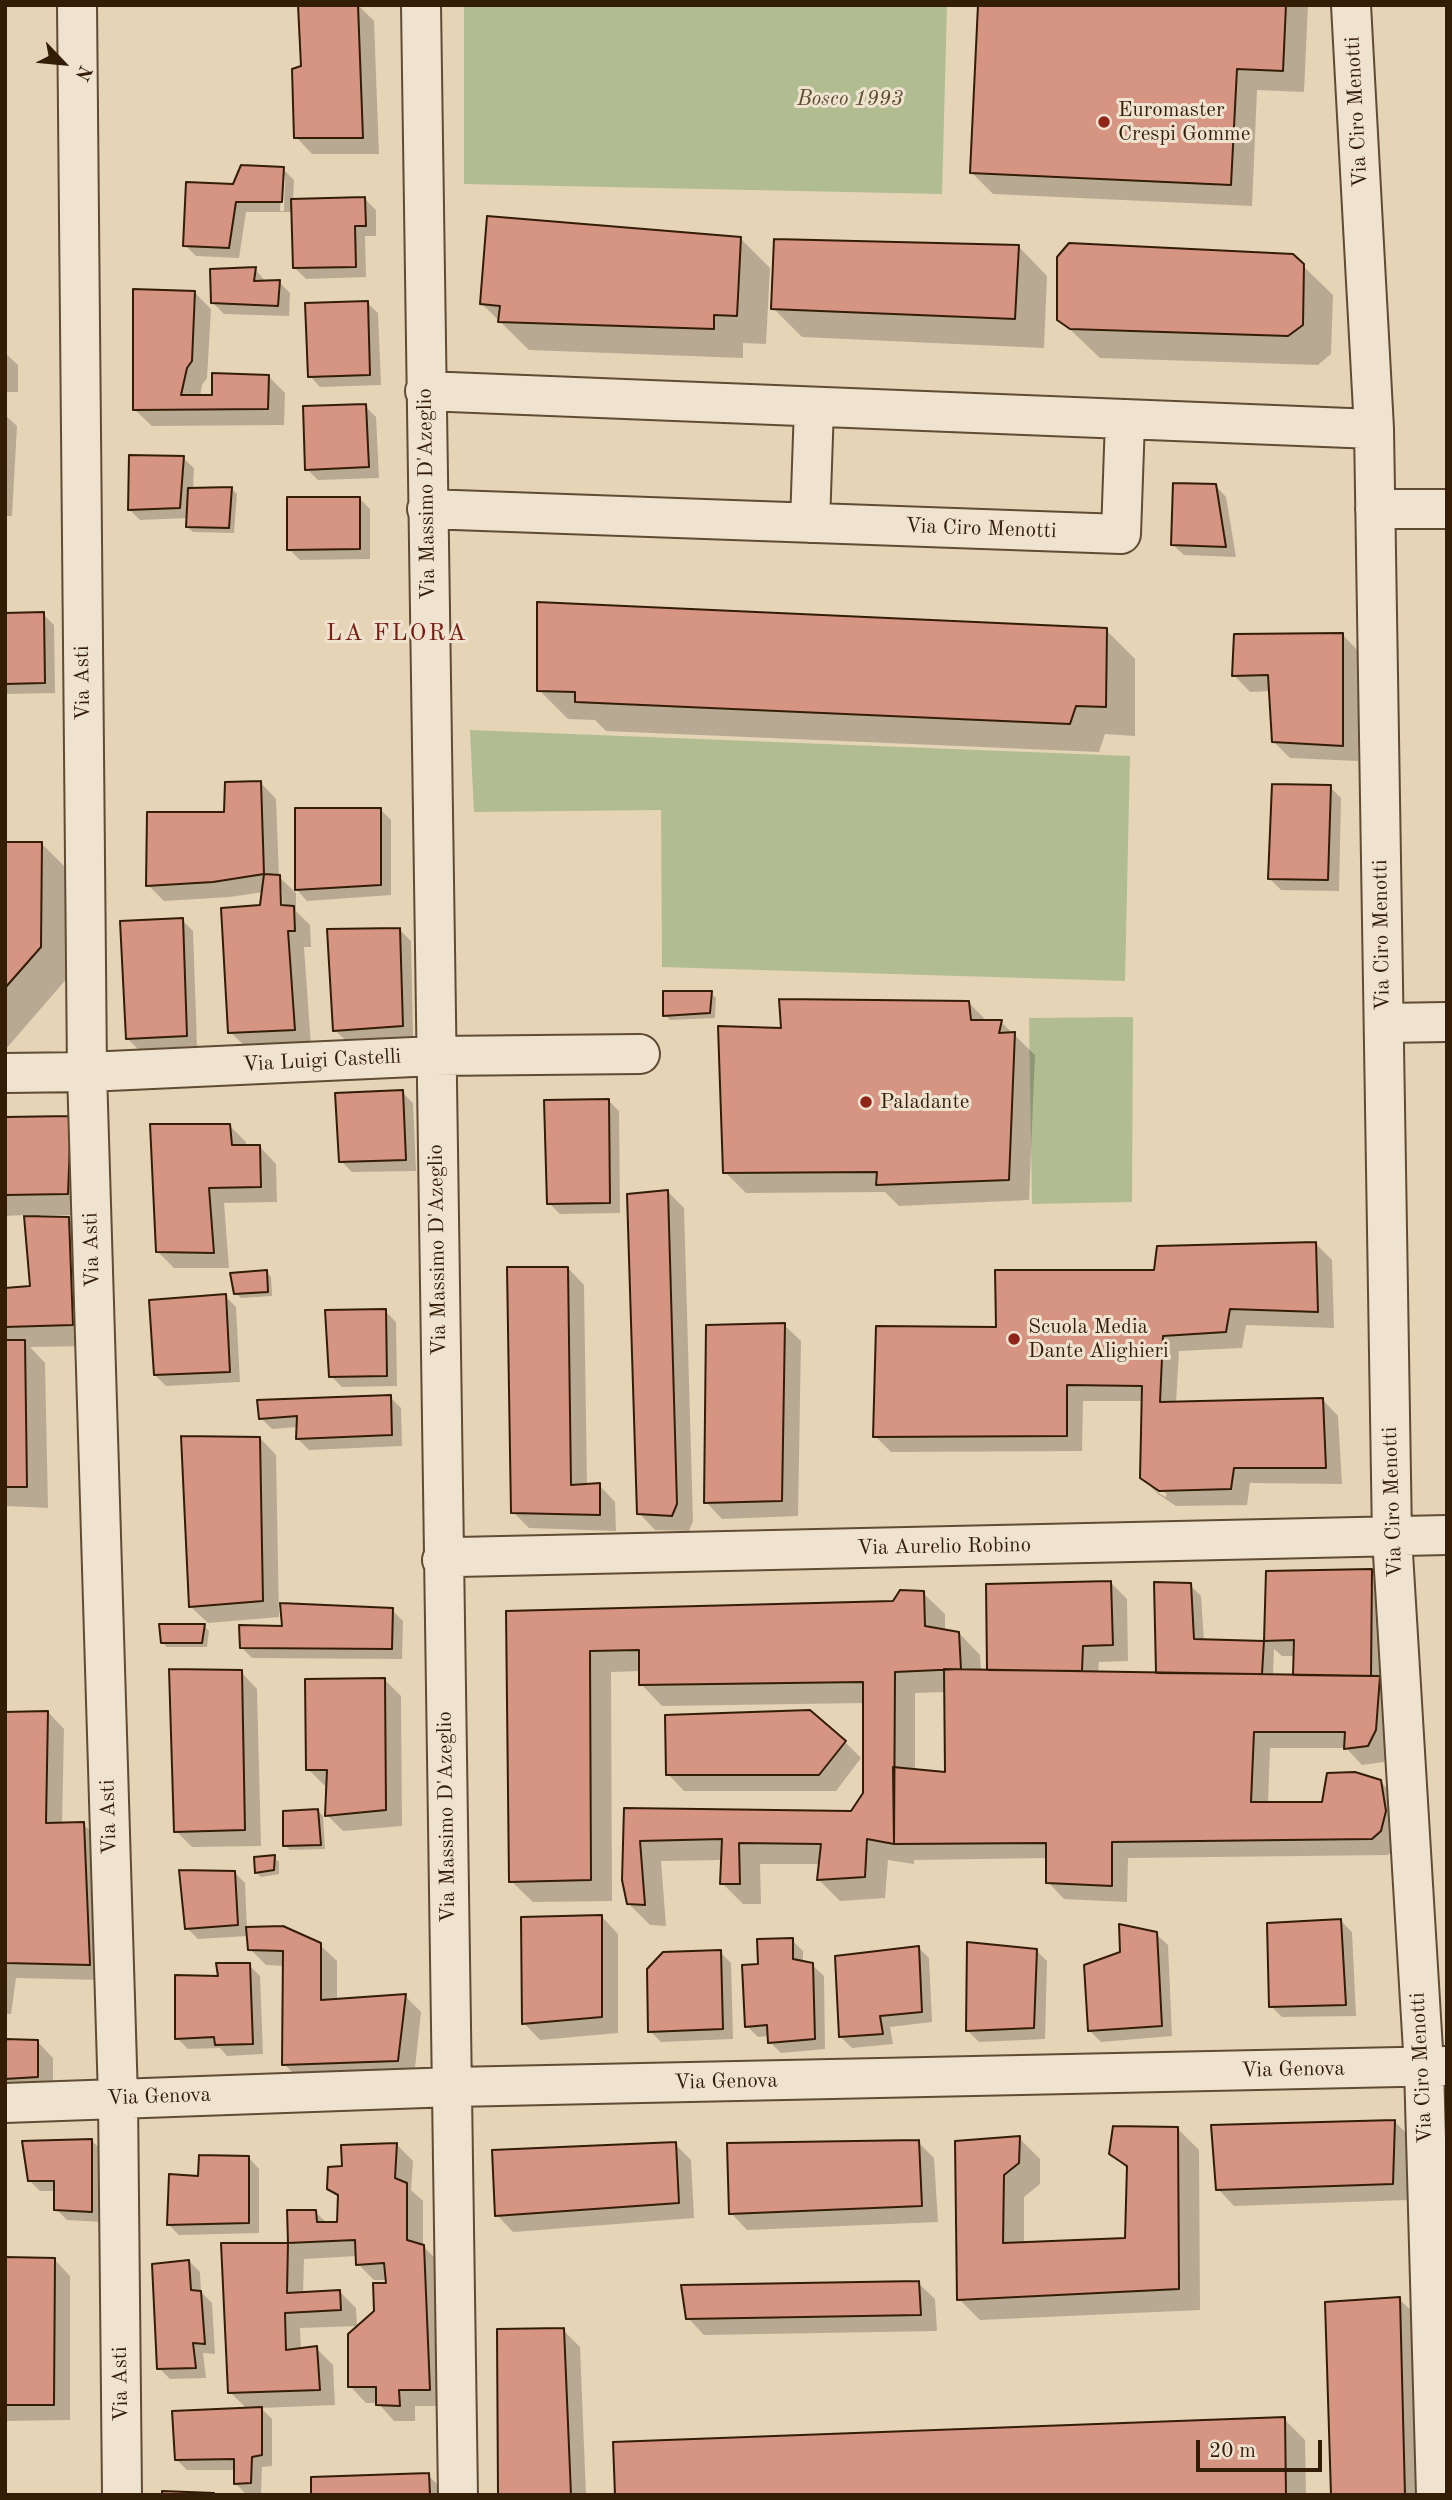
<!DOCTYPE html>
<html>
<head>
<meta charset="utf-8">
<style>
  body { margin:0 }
  #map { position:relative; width:1452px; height:2500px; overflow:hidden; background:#e6d4b7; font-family:"Old Standard TT",serif }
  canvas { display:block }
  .frame { position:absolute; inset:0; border:7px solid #341d07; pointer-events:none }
  .north { position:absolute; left:28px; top:28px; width:70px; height:70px; -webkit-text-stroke:5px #efe3d0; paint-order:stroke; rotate:116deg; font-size:19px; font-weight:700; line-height:28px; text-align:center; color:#341d07 }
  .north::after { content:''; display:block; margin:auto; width:24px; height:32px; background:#341d07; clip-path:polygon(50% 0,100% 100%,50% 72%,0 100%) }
  .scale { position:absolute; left:1196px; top:2440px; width:126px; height:32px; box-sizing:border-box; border:4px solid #341d07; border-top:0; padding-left:9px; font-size:21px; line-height:24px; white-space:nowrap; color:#341d07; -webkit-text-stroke:5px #efe3d0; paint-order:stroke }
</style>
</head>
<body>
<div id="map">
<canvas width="1452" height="2500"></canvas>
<div class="frame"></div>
<div class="north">N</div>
<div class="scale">20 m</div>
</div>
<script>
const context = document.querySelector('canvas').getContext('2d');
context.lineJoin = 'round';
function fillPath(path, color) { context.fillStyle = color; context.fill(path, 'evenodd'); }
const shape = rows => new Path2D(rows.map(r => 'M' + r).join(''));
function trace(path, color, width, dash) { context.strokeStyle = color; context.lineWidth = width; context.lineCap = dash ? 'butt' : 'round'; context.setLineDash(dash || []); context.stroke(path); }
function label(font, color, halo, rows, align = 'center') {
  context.font = font + ' "Old Standard TT",serif'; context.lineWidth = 6; context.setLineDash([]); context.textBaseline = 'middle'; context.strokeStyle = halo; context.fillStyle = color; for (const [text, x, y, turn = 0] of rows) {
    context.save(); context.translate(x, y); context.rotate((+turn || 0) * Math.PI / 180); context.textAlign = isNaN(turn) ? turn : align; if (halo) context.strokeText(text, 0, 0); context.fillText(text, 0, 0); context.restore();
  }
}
const green = shape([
  [464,5,947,5,942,194,464,184],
  [470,730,1130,756,1125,981,662,967,661,810,474,812],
  [1133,1017,1132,1202,1032,1204,1029,1018]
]);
const shadow = shape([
  [358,5,374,21,379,154,312,154,296,137,302,67],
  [980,5,1308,5,1304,92,1257,90,1252,206,993,194,972,173],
  [283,169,294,180,293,201,365,199,376,210,376,236,365,236,366,277,306,279,295,268,293,212,246,212,239,258,196,256,185,245,234,186],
  [282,176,285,176,284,211,280,211],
  [741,239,770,268,766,344,743,343,743,358,529,350,482,304],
  [1018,246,1047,276,1044,348,802,337,773,308],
  [1303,266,1333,295,1331,354,1318,365,1100,358,1059,319],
  [255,269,266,282,279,282,290,293,289,316,224,314,213,303],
  [194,292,211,309,207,378,202,385,200,397,214,397,269,377,285,393,284,425,152,426,135,410],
  [367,303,378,313,381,385,320,387,310,376],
  [5,353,18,365,18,392,5,392],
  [365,406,376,417,379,478,318,480,307,469],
  [5,415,17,426,12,516,5,516],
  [183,458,194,468,193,489,232,489,237,494,234,533,193,532,187,527,188,518,140,520,129,509],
  [1215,485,1226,497,1236,557,1184,555,1173,545],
  [359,498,370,509,370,559,300,560,289,549],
  [43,614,54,625,55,693,5,694,5,615],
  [1106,630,1135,659,1135,736,1105,734,1099,752,606,731,595,720,568,719,539,690],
  [1343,635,1359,652,1358,761,1290,758,1273,741,1271,691,1250,692,1234,675],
  [260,782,276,799,279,877,296,893,296,911,310,925,311,947,304,947,311,1046,247,1048,230,1032,263,892,230,897,164,901,148,885],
  [281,890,282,890,283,914,279,899],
  [1330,787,1341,798,1339,891,1281,890,1270,879],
  [380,809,391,820,391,895,307,901,297,890],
  [5,844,42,844,71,873,69,976,5,1050],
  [182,920,193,931,197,1046,138,1049,127,1038],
  [400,930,411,941,413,1036,346,1041,335,1030],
  [711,993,716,998,715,1018,670,1020,665,1015],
  [969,1003,988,1022,1001,1022,1035,1055,1029,1200,899,1206,885,1192,746,1193,725,1172,782,1030],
  [402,1092,413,1103,416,1171,352,1172,341,1161],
  [608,1100,619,1111,620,1213,560,1214,549,1203],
  [70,1118,88,1215,40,1215,40,1218,68,1219,89,1240,94,1346,30,1347,45,1363,48,1508,5,1506,5,1289,31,1288,26,1215,5,1216,5,1119],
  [230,1126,246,1142,246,1147,260,1147,276,1164,277,1202,224,1203,229,1268,174,1268,158,1252],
  [668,1192,684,1208,693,1521,689,1531,655,1530,639,1513],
  [1316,1244,1332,1260,1334,1328,1246,1325,1242,1348,1179,1351,1176,1403,1322,1399,1338,1416,1342,1484,1250,1483,1247,1505,1176,1506,1158,1494,1142,1478,1144,1401,1083,1401,1082,1451,891,1452,875,1436,997,1329,1155,1272],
  [1156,1487,1167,1494,1165,1497,1156,1491],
  [568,1268,584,1285,587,1486,599,1485,615,1502,616,1531,529,1528,513,1512],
  [266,1272,271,1277,272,1296,241,1298,235,1293],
  [225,1296,236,1307,240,1382,166,1386,155,1375],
  [385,1311,396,1322,397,1386,342,1387,331,1376],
  [784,1325,801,1341,798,1516,722,1519,706,1502],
  [390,1397,401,1408,402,1446,309,1450,298,1439,298,1427,272,1429,261,1418],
  [260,1438,276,1455,279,1617,208,1623,191,1607],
  [1372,1571,1388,1587,1392,1747,1384,1762,1362,1765,1346,1748,1270,1748,1268,1804,1324,1804,1380,1781,1396,1798,1396,1847,1388,1855,1128,1858,1127,1902,1064,1899,1048,1882,1048,1858,914,1860,914,1864,888,1860,885,1898,840,1901,819,1880,821,1864,760,1864,761,1904,743,1904,722,1883,723,1860,661,1861,666,1926,650,1925,628,1903,626,1810,852,1813,865,1794,865,1703,662,1706,641,1684,641,1671,611,1672,612,1901,533,1902,511,1881,507,1613,894,1603,923,1593,945,1614,945,1631,959,1633,980,1655,981,1671,989,1671,1111,1583,1127,1599,1128,1661,1099,1662,1098,1673,1158,1674,1190,1585,1201,1596,1204,1641,1265,1643,1268,1572],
  [1274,1649,1282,1656,1295,1656,1295,1676,1273,1676],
  [946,1692,946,1774,915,1771,915,1693],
  [392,1610,403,1621,402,1659,252,1658,241,1647,284,1628],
  [204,1626,209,1631,207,1647,167,1647,162,1642],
  [241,1672,257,1689,261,1846,192,1847,176,1831],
  [385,1680,401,1696,402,1826,343,1831,327,1815,328,1786,325,1786,308,1769],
  [48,1712,64,1729,62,1824,83,1824,100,1840,105,1980,16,1978,11,2014,5,2014,5,1714],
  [845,1742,861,1758,836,1791,684,1791,668,1774],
  [318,1811,323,1816,325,1849,290,1850,285,1845],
  [274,1857,279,1862,279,1874,261,1877,256,1872],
  [234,1872,245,1883,247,1928,320,1945,337,1961,337,2000,405,1996,421,2012,414,2077,300,2080,284,2064,285,1966,266,1965,250,1949,248,1936,198,1939,187,1928],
  [602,1917,618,1934,618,2033,540,2040,524,2023],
  [1341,1921,1352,1932,1356,2016,1282,2017,1271,2006],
  [1156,1934,1168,1945,1172,2036,1101,2042,1090,2031,1121,1953],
  [792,1940,803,1951,803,1963,812,1965,824,1976,825,2049,781,2053,770,2042,770,2036,758,2037,747,2026,760,1965],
  [918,1947,929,1958,932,2022,890,2027,893,2044,852,2048,841,2037],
  [1036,1950,1047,1961,1045,2039,979,2042,968,2031],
  [720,1952,731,1963,733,2039,661,2042,650,2031],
  [249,1965,260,1976,263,2054,227,2056,220,2048,188,2049,177,2038,220,1977],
  [5,2041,37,2041,53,2058,53,2093,5,2096],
  [1395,2122,1411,2138,1408,2200,1234,2206,1218,2189],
  [1177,2128,1199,2150,1200,2310,980,2320,959,2299,957,2142,1019,2138,1040,2159,1040,2184,1024,2197,1024,2244,1127,2240,1129,2171,1111,2153],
  [91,2140,102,2151,102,2222,67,2220,56,2209,56,2191,40,2191,29,2180],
  [918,2142,934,2158,938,2222,747,2230,731,2213],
  [396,2144,413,2161,411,2190,423,2201,423,2246,440,2263,446,2406,415,2406,415,2421,394,2421,378,2403,366,2403,350,2386,375,2312,388,2285,387,2280,374,2280,358,2264,357,2256,304,2259,303,2294,340,2292,356,2308,357,2326,300,2328,301,2350,316,2348,333,2365,335,2405,261,2408,272,2419,272,2466,262,2467,261,2494,246,2494,235,2483,236,2470,187,2470,176,2459,247,2409,230,2392,223,2245,290,2245,289,2212,315,2212,327,2223,338,2223,340,2199,329,2188,344,2168],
  [675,2144,691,2160,694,2218,513,2232,497,2215],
  [249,2158,259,2169,259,2233,179,2235,168,2224,200,2178],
  [5,2259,54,2259,70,2276,70,2420,5,2421],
  [189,2261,200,2272,201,2292,212,2303,215,2354,203,2353,206,2378,170,2379,159,2368],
  [918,2283,935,2299,937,2331,704,2335,688,2318],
  [1399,2299,1416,2315,1420,2495,1333,2495],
  [563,2330,580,2347,586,2495,499,2495],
  [1284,2419,1305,2440,1306,2495,617,2495],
  [428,2475,439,2486,439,2495,313,2495]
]);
const building = shape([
  [298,5,358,5,363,138,294,138,292,69,301,66,298,5],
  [978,5,1286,5,1283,71,1237,69,1231,185,970,173,978,5],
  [241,165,284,167,282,202,236,202,229,248,183,246,186,182,233,184,241,165],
  [365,197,366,226,355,226,356,267,293,268,291,199,365,197],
  [487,216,741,237,737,316,714,315,714,329,498,322,500,306,480,304,487,216],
  [774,239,1019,245,1015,319,771,309,774,239],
  [1069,243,1293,254,1304,264,1303,325,1288,336,1070,329,1057,320,1057,257,1069,243],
  [256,267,254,281,280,280,278,306,211,303,210,269,256,267],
  [133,289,195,291,192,361,187,368,181,395,212,395,212,373,269,375,268,409,133,410,133,289],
  [368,301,370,375,308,377,305,303,368,301],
  [366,404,369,467,305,470,303,406,366,404],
  [129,455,184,456,180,508,128,510,129,455],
  [1173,483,1216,484,1226,547,1171,545,1173,483],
  [232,487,229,528,186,527,188,488,232,487],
  [287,497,360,497,360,549,287,550,287,497],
  [537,602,1107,628,1106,707,1076,706,1070,724,575,702,575,692,537,691,537,602],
  [44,612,45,683,5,684,5,613,44,612],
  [1343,633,1343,746,1272,742,1268,675,1232,676,1234,634,1343,633],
  [261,781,264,874,213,882,146,886,147,812,224,812,225,782,261,781],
  [1272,784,1331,785,1328,880,1268,879,1272,784],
  [295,808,381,808,381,885,295,890,295,808],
  [5,842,42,842,41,947,5,988,5,842],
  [264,874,280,875,281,905,294,906,295,931,288,931,295,1030,228,1033,221,908,260,905,264,874],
  [183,918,187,1036,126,1039,120,921,183,918],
  [400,928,403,1026,333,1031,327,929,400,928],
  [663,991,712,991,710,1013,663,1016,663,991],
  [779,999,969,1001,971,1020,1002,1020,999,1033,1015,1032,1009,1180,876,1185,877,1172,723,1173,718,1026,781,1028,779,999],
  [403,1090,406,1160,339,1162,335,1093,403,1090],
  [609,1099,610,1203,547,1204,544,1100,609,1099],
  [71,1116,68,1194,5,1195,5,1117,71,1116],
  [150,1124,230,1124,232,1145,260,1145,261,1187,209,1188,214,1253,156,1252,150,1124],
  [668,1190,677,1504,672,1516,637,1514,627,1194,668,1190],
  [24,1216,69,1217,73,1325,5,1327,5,1288,30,1286,24,1216],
  [1316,1242,1318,1312,1230,1309,1226,1332,1163,1336,1160,1402,1323,1398,1326,1468,1234,1468,1231,1489,1159,1491,1140,1478,1142,1386,1067,1385,1067,1436,873,1437,876,1326,996,1327,995,1270,1154,1270,1157,1246,1316,1242],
  [507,1267,568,1267,571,1485,600,1483,600,1515,511,1513,507,1267],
  [267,1270,268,1292,234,1294,230,1273,267,1270],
  [226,1294,230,1372,154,1375,149,1300,226,1294],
  [386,1309,387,1376,329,1377,325,1310,386,1309],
  [785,1323,782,1501,704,1503,706,1325,785,1323],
  [5,1340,25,1340,27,1487,5,1487,5,1340],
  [391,1395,392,1435,296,1439,297,1416,259,1419,257,1400,391,1395],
  [181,1436,260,1437,263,1601,189,1607,181,1436],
  [1372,1569,1371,1676,1293,1675,1294,1640,1264,1641,1266,1571,1372,1569],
  [1111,1581,1113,1645,1083,1646,1082,1671,987,1670,986,1584,1111,1581],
  [1154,1582,1191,1583,1194,1639,1264,1641,1262,1674,1156,1673,1154,1582],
  [900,1590,924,1591,925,1626,959,1632,961,1669,895,1672,894,1844,867,1839,865,1877,817,1880,821,1844,739,1843,740,1884,720,1884,722,1839,640,1841,645,1905,627,1904,622,1880,624,1808,851,1811,863,1793,863,1682,639,1685,639,1650,590,1651,591,1880,509,1882,506,1611,893,1601,900,1590],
  [280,1603,393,1608,392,1649,240,1648,239,1625,282,1626,280,1603],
  [159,1624,205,1624,202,1643,161,1643,159,1624],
  [169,1669,242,1670,245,1830,174,1832,169,1669],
  [944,1669,1380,1676,1376,1730,1368,1746,1344,1749,1345,1732,1254,1732,1251,1802,1322,1802,1327,1773,1355,1772,1381,1780,1386,1811,1381,1831,1372,1839,1112,1842,1112,1886,1046,1883,1046,1843,894,1844,893,1767,945,1772,944,1669],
  [385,1678,386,1810,325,1816,327,1770,306,1770,305,1679,385,1678],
  [810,1710,846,1741,819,1775,666,1775,665,1715,810,1710],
  [48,1711,46,1823,84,1822,90,1965,5,1963,5,1712,48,1711],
  [318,1809,321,1845,283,1846,283,1811,318,1809],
  [275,1855,274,1870,255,1873,254,1857,275,1855],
  [179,1870,235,1871,238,1925,185,1929,179,1870],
  [602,1915,602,2017,522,2024,521,1917,602,1915],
  [1341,1919,1346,2005,1269,2007,1267,1923,1341,1919],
  [1119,1924,1157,1932,1162,2026,1088,2031,1084,1965,1120,1952,1119,1924],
  [283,1926,321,1943,321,2000,406,1994,398,2061,282,2065,283,1951,248,1950,246,1927,283,1926],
  [793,1938,793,1959,813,1963,815,2039,768,2043,767,2025,745,2027,742,1965,758,1964,757,1939,793,1938],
  [967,1942,1037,1949,1034,2028,966,2031,967,1942],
  [919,1946,922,2012,880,2016,883,2034,839,2037,835,1956,919,1946],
  [721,1950,723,2029,648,2032,647,1969,663,1952,721,1950],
  [216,1963,250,1963,253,2044,215,2045,214,2037,175,2039,175,1975,218,1976,216,1963],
  [5,2039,38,2040,38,2077,5,2079,5,2039],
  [1395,2120,1393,2184,1216,2190,1211,2125,1395,2120],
  [1113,2126,1178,2127,1179,2289,957,2300,955,2141,1020,2136,1019,2163,1004,2175,1003,2243,1125,2238,1127,2166,1109,2154,1113,2126],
  [92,2139,92,2212,54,2210,54,2181,28,2181,22,2141,92,2139],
  [919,2140,922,2206,729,2214,727,2143,919,2140],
  [676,2142,679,2203,495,2216,492,2150,676,2142],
  [397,2143,395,2178,407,2183,407,2240,424,2245,430,2390,399,2390,400,2406,376,2405,376,2387,348,2387,348,2334,374,2311,373,2283,386,2283,384,2263,356,2265,355,2240,288,2243,287,2210,316,2210,317,2222,337,2222,338,2195,327,2189,328,2167,342,2166,341,2145,397,2143],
  [199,2155,249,2156,249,2223,167,2225,169,2174,198,2176,199,2155],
  [221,2243,288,2243,287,2293,340,2290,341,2310,285,2313,286,2350,317,2346,320,2390,228,2393,221,2243],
  [5,2257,55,2258,54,2405,5,2405,5,2257],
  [189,2260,191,2290,201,2291,205,2344,193,2343,196,2368,157,2369,152,2264,189,2260],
  [919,2281,921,2315,686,2319,681,2285,919,2281],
  [1400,2297,1405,2495,1331,2495,1325,2302,1400,2297],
  [564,2328,571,2495,498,2495,497,2329,564,2328],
  [262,2407,262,2455,252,2457,251,2483,234,2484,234,2459,175,2460,172,2411,262,2407],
  [1285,2417,1286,2495,615,2495,613,2442,1285,2417],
  [429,2473,430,2495,311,2495,311,2477,429,2473],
  [162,2491,214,2493,214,2495,162,2495,162,2491]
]);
const street = shape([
  [77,5,87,1072,118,2098,122,2495],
  [421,5,458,2495],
  [1351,5,1374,429,1392,1537,1424,2067,1436,2495],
  [425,391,1374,429],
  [427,509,1121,534,1125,420],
  [1375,509,1447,509],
  [810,523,814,407],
  [1384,1023,1447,1022],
  [5,1073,87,1072,435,1056,640,1054],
  [442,1560,457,1557,1447,1535],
  [5,2103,453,2087,1447,2066]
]);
const markers = [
  [1104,122,7,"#8f2418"],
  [866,1102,7,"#8f2418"],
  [1014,1339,7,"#8f2418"]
];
const parkNames = [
  ["Bosco 1993",850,99]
];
const poiNames = [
  ["Euromaster",1118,110],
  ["Crespi Gomme",1118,134],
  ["Paladante",880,1102],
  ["Scuola Media",1028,1327],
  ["Dante Alighieri",1028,1351]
];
const streetNames = [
  ["Via Ciro Menotti",1357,112,-93],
  ["Via Massimo D'Azeglio",427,494,-91],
  ["Via Ciro Menotti",981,529,2],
  ["Via Asti",83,683,-91],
  ["Via Ciro Menotti",1382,935,-91],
  ["Via Luigi Castelli",322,1061,-3],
  ["Via Asti",92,1250,-92],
  ["Via Massimo D'Azeglio",438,1250,-91],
  ["Via Ciro Menotti",1393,1502,-92],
  ["Via Aurelio Robino",944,1547,-1],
  ["Via Asti",109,1817,-92],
  ["Via Massimo D'Azeglio",447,1817,-91],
  ["Via Ciro Menotti",1422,2068,-93],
  ["Via Genova",1293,2070,-1],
  ["Via Genova",726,2082,-1],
  ["Via Genova",159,2097,-2],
  ["Via Asti",121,2384,-91]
];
const quarterNames = [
  ["LA FLORA",397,634]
];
fillPath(green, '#b1bd91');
fillPath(shadow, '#0003');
fillPath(building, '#d69483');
trace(building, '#341d07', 2);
trace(street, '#604b33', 42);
trace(street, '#efe3d0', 38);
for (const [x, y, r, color] of markers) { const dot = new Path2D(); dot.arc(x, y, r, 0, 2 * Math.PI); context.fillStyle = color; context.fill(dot); trace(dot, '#efe3d0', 2.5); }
label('italic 21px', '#5a4d30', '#efe3d0', parkNames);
label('21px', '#341d07', '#efe3d0', poiNames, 'left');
label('21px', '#341d07', '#efe3d0', streetNames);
context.letterSpacing = '2px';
label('24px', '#7a1f14', '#efe3d0', quarterNames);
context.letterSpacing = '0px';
</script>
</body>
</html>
